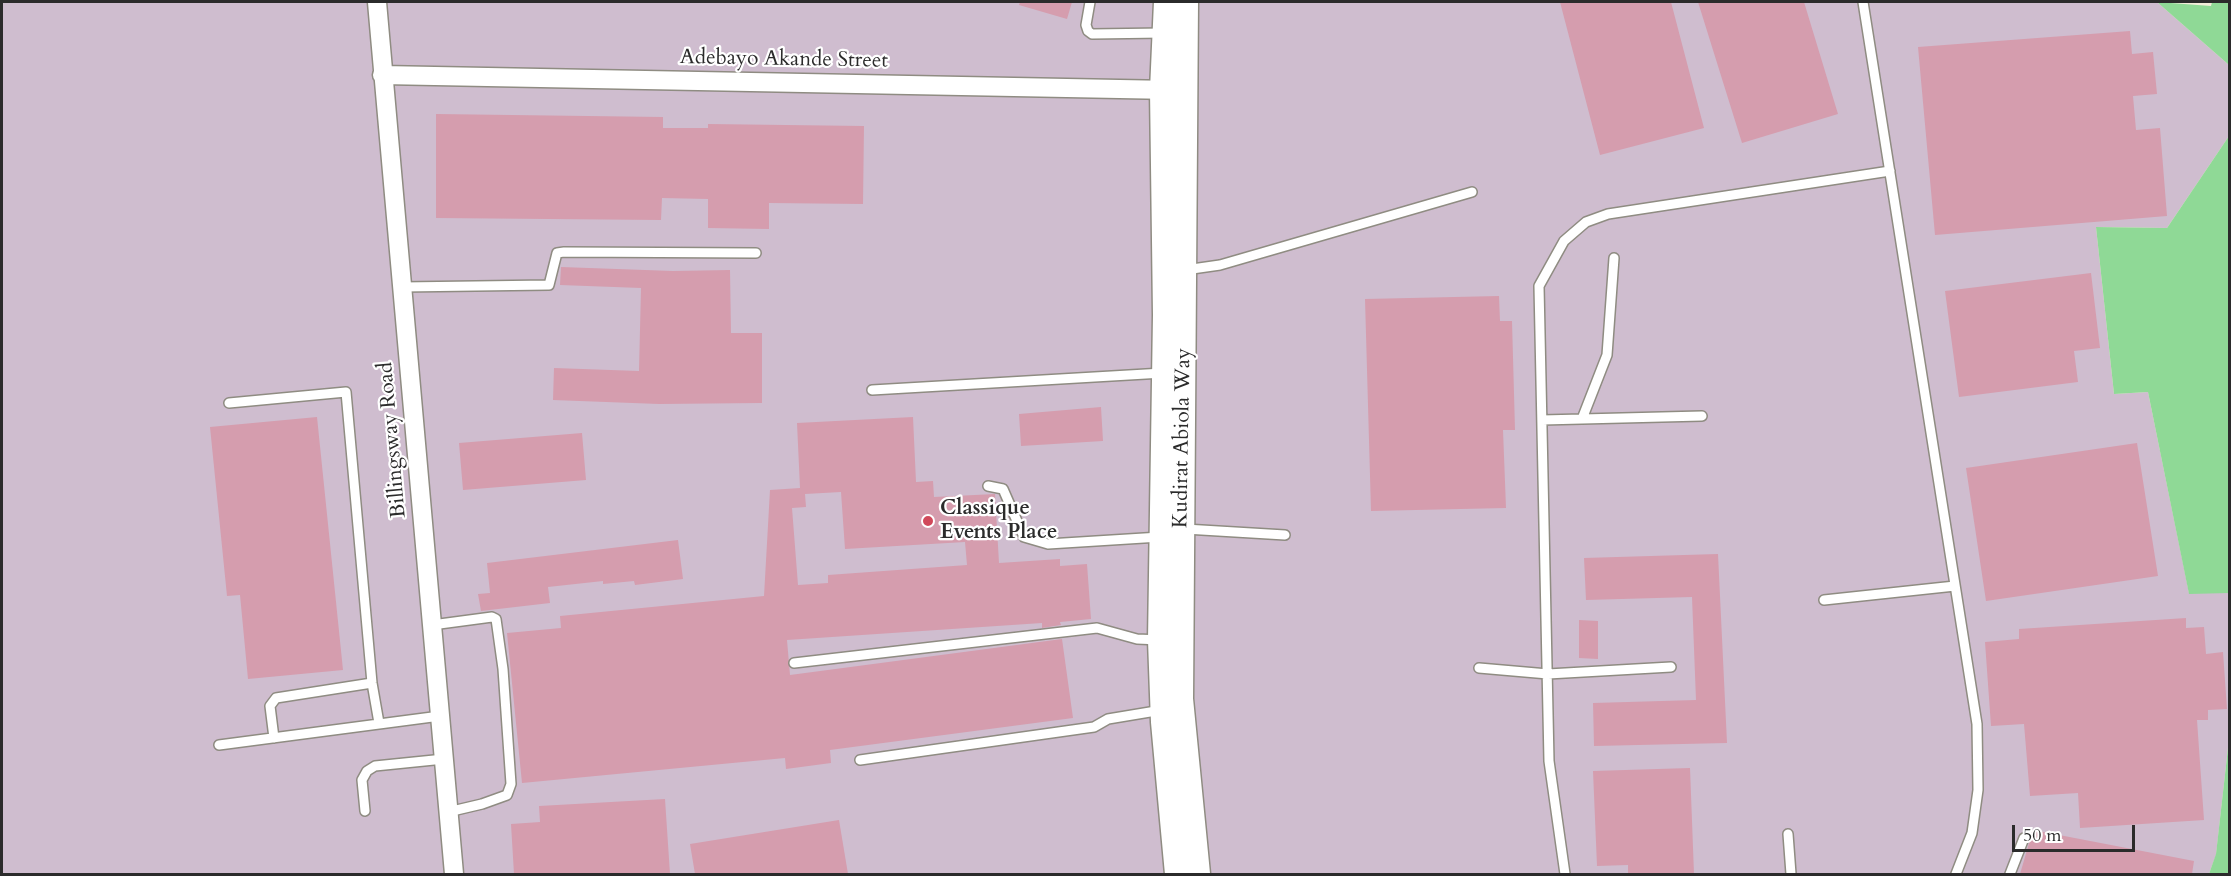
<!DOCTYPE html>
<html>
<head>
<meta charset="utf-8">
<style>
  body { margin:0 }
  #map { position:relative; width:2231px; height:876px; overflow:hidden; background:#f3edda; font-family:Cardo,serif }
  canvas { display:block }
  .frame { position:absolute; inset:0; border:3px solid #2b2b2b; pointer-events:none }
  .scale { position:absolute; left:2012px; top:825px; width:123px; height:27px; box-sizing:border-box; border:3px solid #2b2b2b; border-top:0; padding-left:8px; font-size:18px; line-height:21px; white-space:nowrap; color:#2b2b2b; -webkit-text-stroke:4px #fff; paint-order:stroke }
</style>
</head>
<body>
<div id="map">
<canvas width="2231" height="876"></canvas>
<div class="frame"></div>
<div class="scale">50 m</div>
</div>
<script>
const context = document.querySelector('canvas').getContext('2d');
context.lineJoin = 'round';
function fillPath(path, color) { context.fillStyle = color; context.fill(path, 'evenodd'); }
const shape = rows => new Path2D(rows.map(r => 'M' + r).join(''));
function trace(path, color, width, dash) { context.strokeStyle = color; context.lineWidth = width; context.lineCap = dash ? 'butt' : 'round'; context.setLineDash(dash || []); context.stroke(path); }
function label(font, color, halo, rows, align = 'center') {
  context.font = font + ' Cardo,serif'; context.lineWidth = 4.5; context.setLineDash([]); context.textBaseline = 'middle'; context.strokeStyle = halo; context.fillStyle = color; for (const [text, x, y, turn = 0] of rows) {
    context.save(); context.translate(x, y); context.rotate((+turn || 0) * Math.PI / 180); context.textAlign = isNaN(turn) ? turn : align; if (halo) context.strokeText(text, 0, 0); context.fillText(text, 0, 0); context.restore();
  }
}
const industrial = shape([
  [2,2,2157,2,2229,65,2229,136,2167,228,2096,227,2114,394,2148,392,2189,593,2229,593,2229,739,2216,855,2209,874,2,874]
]);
const green = shape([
  [2157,2,2211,6,2212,2,2229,2,2229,65],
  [2229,136,2229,593,2189,594,2148,392,2114,394,2096,227,2167,228],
  [2229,739,2229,874,2209,874,2216,854]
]);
const building = shape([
  [1020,2,1072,2,1067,19,1019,5],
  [1560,2,1671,2,1704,128,1600,155],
  [1698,2,1804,2,1838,114,1742,143],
  [2130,31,2132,54,2153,52,2157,94,2133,96,2136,130,2160,128,2167,216,1935,235,1918,47],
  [436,114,663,117,663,128,708,128,708,124,864,126,863,204,769,203,769,229,708,228,708,199,662,198,661,220,436,218],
  [561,267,673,271,730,270,731,333,762,333,762,403,659,404,553,400,554,368,639,371,641,288,560,285],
  [2091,273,2100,348,2074,351,2078,382,1959,397,1945,291],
  [1499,296,1500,321,1512,321,1515,430,1503,430,1506,508,1371,511,1365,299],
  [1101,407,1103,441,1021,446,1019,414],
  [317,417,343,670,248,679,240,595,227,596,210,427],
  [913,417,916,482,933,481,934,497,995,494,999,563,1060,559,1060,566,1087,564,1091,619,1060,622,1061,625,1042,628,1042,623,787,640,790,675,1062,639,1073,718,830,750,831,763,786,769,785,758,522,783,507,633,561,628,560,616,764,596,770,490,800,488,797,423],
  [841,492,845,549,965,542,967,565,828,575,828,583,798,585,792,508,806,507,805,494],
  [582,433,586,480,463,490,459,443],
  [2137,443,2158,576,1986,601,1966,468],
  [678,540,683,579,635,585,634,581,603,584,603,581,548,587,550,603,481,611,478,594,490,593,487,563],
  [1718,554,1727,743,1594,746,1593,703,1696,700,1692,597,1586,600,1584,558],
  [2186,618,2186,628,2204,627,2206,654,2223,652,2227,709,2208,710,2208,720,2197,720,2204,820,2080,828,2078,793,2030,796,2024,724,1991,726,1985,642,2019,639,2019,629],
  [1579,620,1598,621,1598,659,1579,658],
  [1690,768,1694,874,1628,874,1628,865,1597,866,1593,771],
  [665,799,670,874,514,874,511,824,540,822,539,806],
  [839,820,848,874,695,874,690,844],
  [2028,829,2194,861,2192,874,2020,874,2030,840]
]);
const service = shape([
  [1090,2,1086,25,1088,31,1092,34,1163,33],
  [1863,2,1977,724,1978,790,1972,833,1956,874],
  [1185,270,1220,265,1472,192],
  [402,287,549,285,557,253,564,252,756,253],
  [872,390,1163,373],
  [229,403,346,392,372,683,379,723],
  [1582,419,1607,355,1614,258],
  [1542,420,1702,416],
  [988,486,1003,489,1024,537,1048,544,1160,537],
  [1185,529,1285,535],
  [1824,600,1955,586],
  [432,625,492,617,496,619,503,669,511,784,507,795,482,804,448,812],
  [794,663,1097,628,1137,639,1160,640],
  [1479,668,1548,674,1671,667],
  [274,738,270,706,276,698,372,683],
  [219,745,440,716],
  [860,760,1094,727,1108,719,1162,710],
  [365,811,362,780,367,771,375,766,444,759],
  [1788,834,1791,874],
  [1565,874,1549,761,1539,286,1564,241,1586,222,1608,214,1890,171],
  [2010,874,2024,838]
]);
const minor = shape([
  [377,2,454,874],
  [382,75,1172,90]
]);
const secondary = shape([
  [1166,2,1162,90,1165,315,1160,640,1163,722,1177,874],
  [1186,2,1181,699,1198,874]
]);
const markers = [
  [928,521,6,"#d1495b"]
];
const streetNames = [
  ["Adebayo Akande Street",784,60,1],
  ["Kudirat Abiola Way",1183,438,-89],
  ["Billingsway Road",393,440,-95]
];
const poiNames = [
  ["Classique",940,509],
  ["Events Place",940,533]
];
fillPath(industrial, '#cfbdcf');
fillPath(green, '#8fd996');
fillPath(building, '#d59dae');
trace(service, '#8f8c82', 12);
trace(minor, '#8f8c82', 21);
trace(secondary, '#8f8c82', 27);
trace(service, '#fff', 9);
trace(minor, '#fff', 18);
trace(secondary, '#fff', 24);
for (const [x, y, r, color] of markers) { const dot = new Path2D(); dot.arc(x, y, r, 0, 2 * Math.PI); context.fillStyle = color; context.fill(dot); trace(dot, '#fff', 2); }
label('21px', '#2b2b2b', '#fff', streetNames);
label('bold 21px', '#2b2b2b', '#fff', poiNames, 'left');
</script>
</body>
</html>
